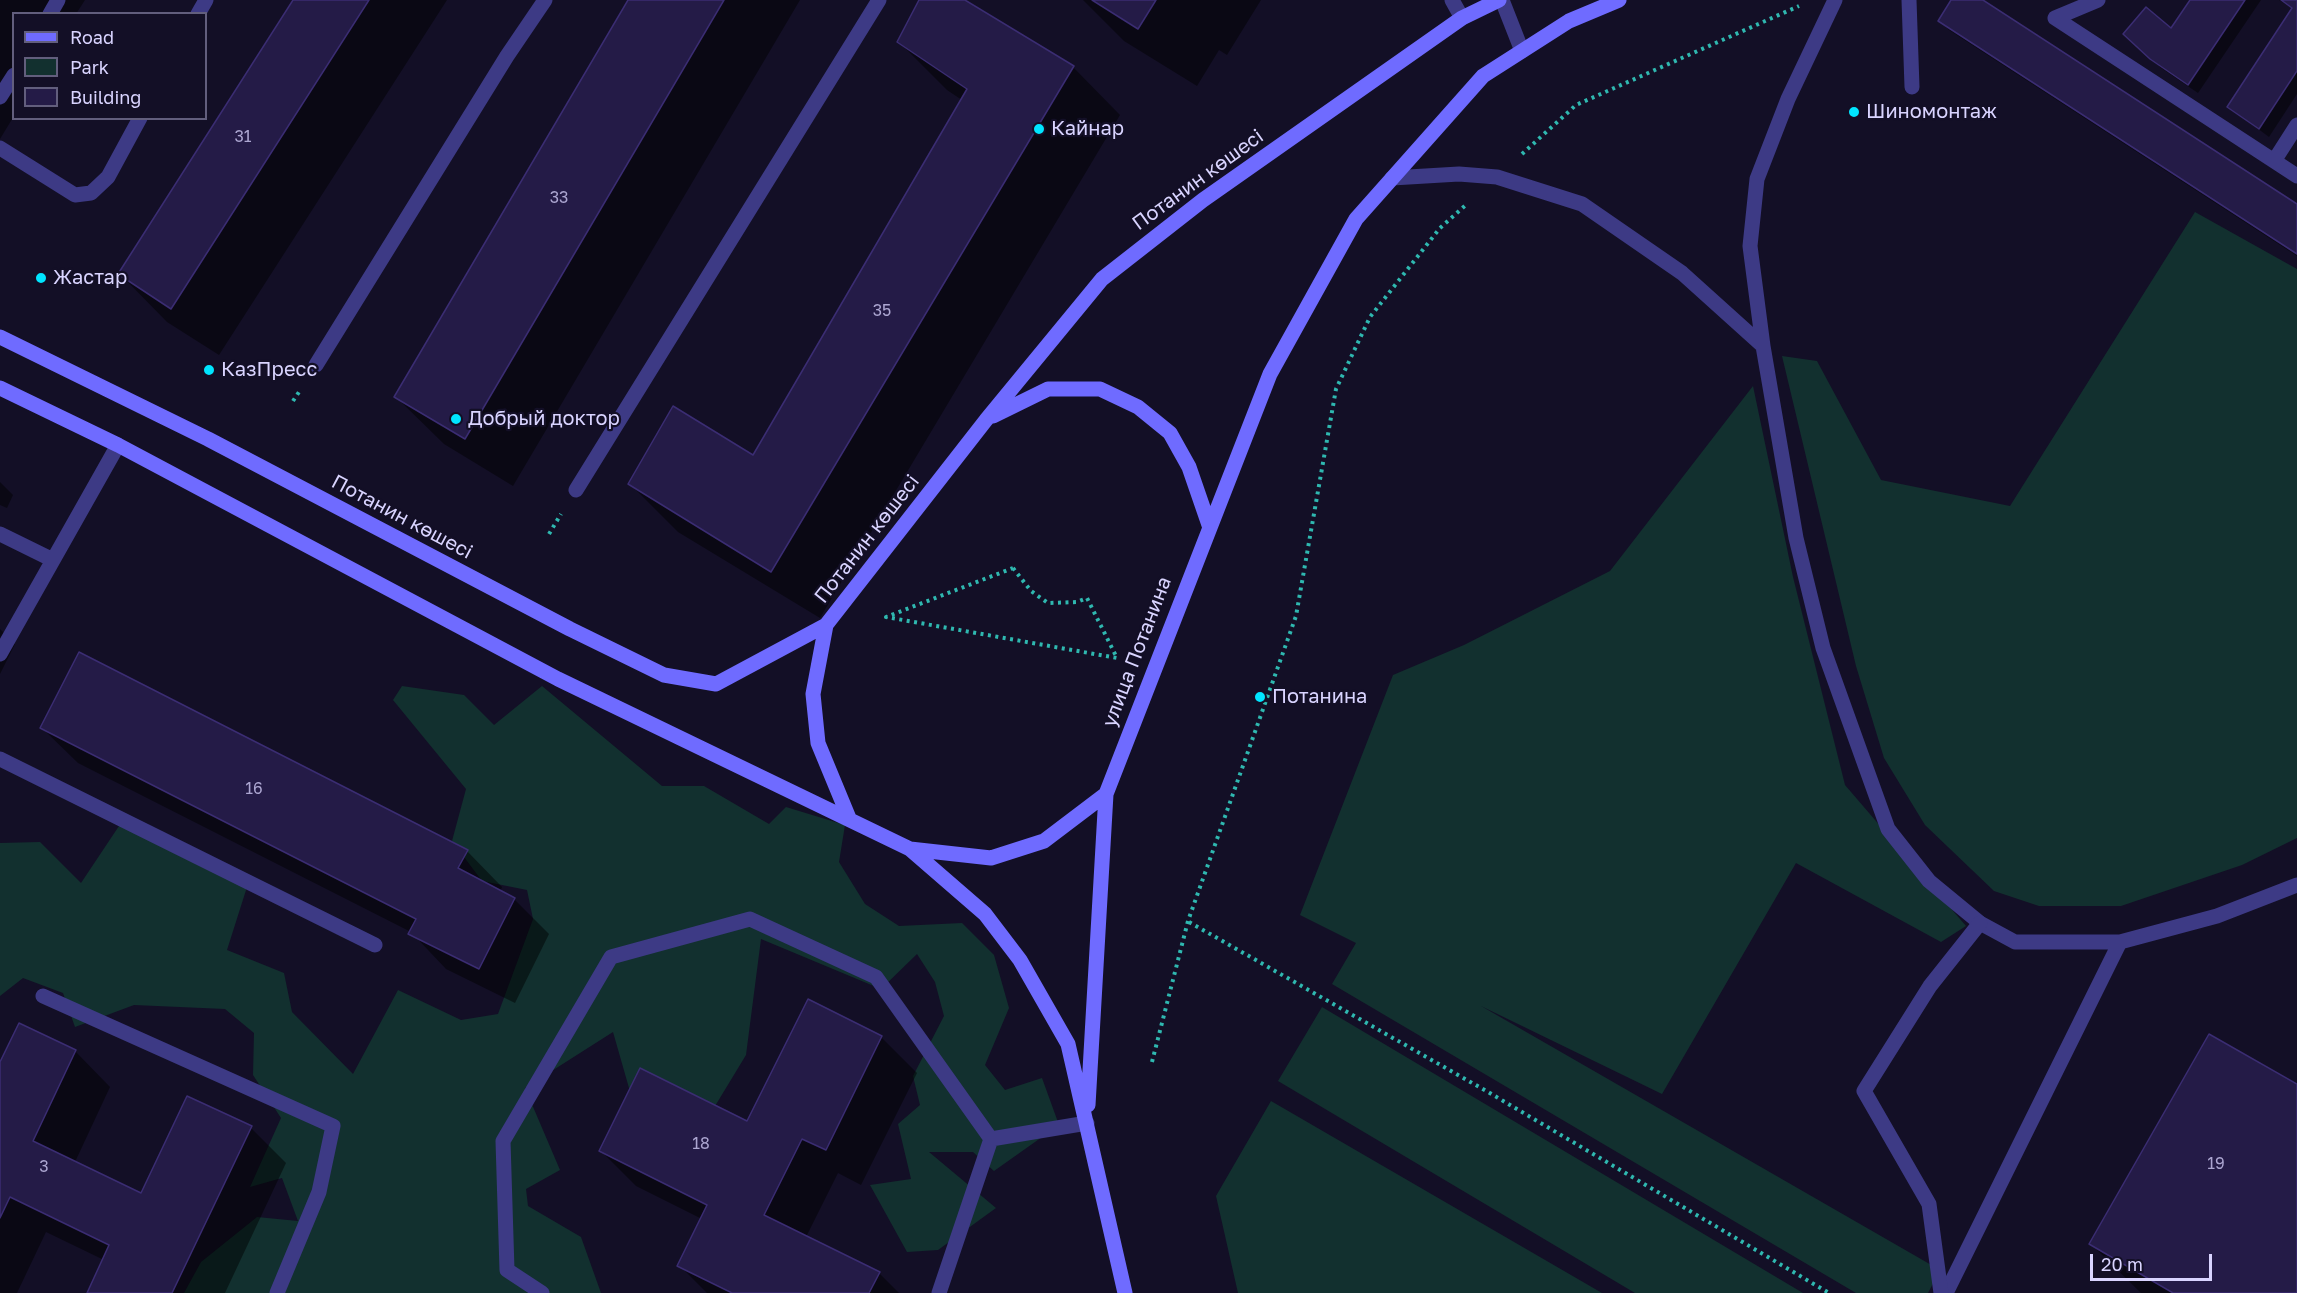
<!DOCTYPE html>
<html>
<head>
<meta charset="utf-8">
<style>
  body { margin:0 }
  #map { position:relative; width:2297px; height:1293px; overflow:hidden; background:#130f26; font-family:"Golos Text",sans-serif }
  canvas { display:block }
  .legend { position:absolute; left:12px; top:12px; width:195px; height:108px; box-sizing:border-box; background:#130f26; border:2px solid #625e7d; margin:0; padding:8px 10px; list-style:none; font-size:18px; color:#d9d4ff }
  .legend li { display:flex; align-items:center; gap:12px; height:30px }
  .legend b { width:30px; border:2px solid #625e7d }
  .scale { position:absolute; left:2090px; top:1254px; width:122px; height:27px; box-sizing:border-box; border:3px solid #d9d4ff; border-top:0; padding-left:8px; font-size:18px; line-height:21px; white-space:nowrap; color:#d9d4ff; -webkit-text-stroke:4px #130f26; paint-order:stroke }
</style>
</head>
<body>
<div id="map">
<canvas width="2297" height="1293"></canvas>
<ul class="legend">
<li><b style="height:8px;background:#6f6bff"></b>Road</li>
<li><b style="height:16px;background:#12302f"></b>Park</li>
<li><b style="height:16px;background:#241b47"></b>Building</li>
</ul>
<div class="scale">20 m</div>
</div>
<script>
const context = document.querySelector('canvas').getContext('2d');
context.lineJoin = 'round';
function fillPath(path, color) { context.fillStyle = color; context.fill(path, 'evenodd'); }
const shape = rows => new Path2D(rows.map(r => 'M' + r).join(''));
function trace(path, color, width, dash) { context.strokeStyle = color; context.lineWidth = width; context.lineCap = dash ? 'butt' : 'round'; context.setLineDash(dash || []); context.stroke(path); }
function label(font, color, halo, rows, align = 'center') {
  context.font = font + ' "Golos Text",sans-serif'; context.lineWidth = 4.5; context.setLineDash([]); context.textBaseline = 'middle'; context.strokeStyle = halo; context.fillStyle = color; for (const [text, x, y, turn = 0] of rows) {
    context.save(); context.translate(x, y); context.rotate((+turn || 0) * Math.PI / 180); context.textAlign = isNaN(turn) ? turn : align; if (halo) context.strokeText(text, 0, 0); context.fillText(text, 0, 0); context.restore();
  }
}
const green = shape([
  [2195,212,2297,269,2297,838,2242,865,2121,906,2039,906,1994,891,1925,825,1884,758,1856,666,1782,356,1817,361,1881,480,2010,506],
  [1753,386,1793,577,1845,785,1966,926,1941,942,1796,863,1662,1094,1481,1006,1940,1270,1928,1293,1856,1293,1332,984,1356,943,1300,915,1393,675,1464,645,1610,571],
  [402,686,464,695,494,725,542,686,662,786,704,786,769,824,786,807,845,825,839,862,865,904,899,926,962,923,994,955,1009,1008,985,1065,1005,1090,1042,1078,1059,1125,994,1171,973,1152,929,1152,996,1208,938,1250,907,1252,870,1185,911,1179,898,1124,920,1105,913,1076,944,1016,935,982,917,954,881,989,761,939,746,1055,709,1116,633,1102,613,1032,525,1088,560,1170,526,1189,528,1206,581,1237,601,1293,184,1293,201,1262,257,1217,298,1221,282,1178,250,1187,281,1118,253,1075,254,1033,225,1009,134,1005,75,1027,63,993,23,978,0,996,0,843,40,842,81,883,121,823,247,887,227,950,284,973,292,1012,353,1074,398,990,461,1020,498,1014,533,919,527,890,482,881,452,841,466,789,393,700],
  [1322,1007,1803,1293,1635,1293,1278,1081],
  [1271,1101,1602,1293,1238,1293,1216,1196]
]);
const shadow = shape([
  [0,0,85,0,76,14,14,14,14,116,0,139],
  [295,0,447,0,219,355,167,322,120,274],
  [630,0,800,0,513,486,444,444,396,397],
  [921,0,963,0,1073,67,1120,115,820,618,678,532,630,484,753,457,962,100,947,90,899,42],
  [1083,0,1261,0,1227,55,1219,50,1197,86,1124,41],
  [1953,0,1980,0,2297,206,2297,256,1949,30,1940,21],
  [2192,0,2261,0,2198,93,2161,68,2125,34,2172,30],
  [2279,0,2297,0,2297,94,2269,137,2229,107,2293,9],
  [0,482,13,495,7,508,0,505],
  [0,629,15,644,0,674],
  [42,728,467,851,502,887,500,892,514,899,549,934,515,1003,446,969,411,932,78,763],
  [881,1037,917,1073,861,1185,838,1173,806,1237,879,1273,899,1293,707,1293,679,1265,702,1219,636,1186,601,1151,747,1123],
  [75,1051,110,1087,75,1162,142,1195,251,1128,286,1163,225,1293,88,1293,104,1260,46,1232,17,1293,0,1293,0,1065],
  [2297,1086,2297,1293,2141,1293,2091,1244]
]);
const building = shape([
  [293,0,369,0,171,309,118,274,293,0],
  [628,0,724,0,465,439,394,397,628,0],
  [919,0,965,0,1074,66,771,572,628,484,673,406,753,455,967,89,897,42,919,0],
  [1092,0,1156,0,1138,29,1092,0],
  [1951,0,1983,0,2297,204,2297,254,1938,21,1951,0],
  [2190,0,2245,0,2188,85,2150,59,2123,34,2146,7,2171,28,2190,0],
  [2281,0,2297,0,2297,71,2259,129,2227,107,2292,8,2281,0],
  [79,652,468,850,458,868,515,898,479,969,408,934,416,919,40,728,79,652],
  [808,999,882,1036,826,1150,802,1139,764,1215,880,1272,869,1293,732,1293,677,1266,707,1205,599,1151,640,1068,747,1121,808,999],
  [19,1023,76,1050,33,1141,141,1193,187,1096,252,1126,172,1293,87,1293,109,1245,10,1197,0,1218,0,1062,19,1023],
  [2209,1034,2297,1084,2297,1293,2173,1293,2089,1244,2209,1034]
]);
const path = shape([
  [1522,154,1576,105,1799,6],
  [293,401,301,389],
  [549,534,561,514],
  [1013,568,1031,591,1048,603,1077,602,1087,598,1117,658,886,617,1013,568],
  [1189,922,1488,1092,1829,1293],
  [1152,1062,1188,921,1296,616,1336,389,1370,317,1440,228,1468,203]
]);
const lane = shape([
  [1452,0,1462,18],
  [1909,0,1912,87],
  [2098,0,2055,18,2297,176],
  [50,14,58,0],
  [198,14,206,0],
  [0,97,14,75],
  [0,148,75,195,91,193,108,177,140,118],
  [2274,161,2297,125],
  [1392,178,1459,174,1497,177,1582,204,1682,273,1763,346,1796,538,1823,648,1888,829,1929,881,1980,923,2015,942,2120,942,2217,916,2297,885],
  [1763,346,1750,246,1757,179,1788,99,1835,0],
  [316,365,507,56,545,0],
  [576,490,879,0],
  [0,534,53,560],
  [0,654,118,445],
  [0,759,375,945],
  [43,996,333,1126,319,1192,277,1293],
  [991,1139,1087,1123],
  [542,1293,507,1270,503,1141,611,957,750,919,876,977,991,1139],
  [939,1293,991,1139],
  [1946,1293,2120,942]
]);
const street = shape([
  [1502,0,1522,51],
  [1941,1293,1929,1204,1864,1091,1930,986,1980,923]
]);
const secondary = shape([
  [0,337,208,439,570,629,664,675,716,684,826,625,986,420,1102,279,1203,200,1462,18,1499,0],
  [0,388,118,445,558,679,910,849,985,914,1020,960,1068,1044,1125,1293],
  [993,416,1048,389,1100,389,1138,407,1170,433,1189,467,1209,525],
  [826,625,813,694,818,743,849,818],
  [910,849,991,858,1044,841,1106,794],
  [1088,1105,1106,794,1270,374,1356,219,1483,76,1569,21,1619,0]
]);
const markers = [
  [1854,112,6,"#00e5ff"],
  [1039,129,6,"#00e5ff"],
  [41,278,6,"#00e5ff"],
  [209,370,6,"#00e5ff"],
  [456,419,6,"#00e5ff"],
  [1260,697,6,"#00e5ff"]
];
const numberNames = [
  ["31",243,137],
  ["33",559,198],
  ["35",882,311],
  ["16",254,789],
  ["18",701,1144],
  ["19",2216,1164],
  ["3",44,1167]
];
const poiNames = [
  ["Шиномонтаж",1866,112],
  ["Кайнар",1051,129],
  ["Жастар",53,278],
  ["КазПресс",221,370],
  ["Добрый доктор",468,419],
  ["Потанина",1272,697]
];
const streetNames = [
  ["Потанин көшесі",1198,180,-36],
  ["Потанин көшесі",402,517,28],
  ["Потанин көшесі",867,539,-52],
  ["улица Потанина",1137,652,-69]
];
fillPath(green, '#12302f');
fillPath(shadow, '#0007');
fillPath(building, '#241b47');
trace(building, '#3b2d73', 1.5);
trace(path, '#2fb8b0', 4, [3, 4.5]);
trace(lane, '#3d3a85', 15);
trace(street, '#3d3a85', 15);
trace(secondary, '#6f6bff', 15);
for (const [x, y, r, color] of markers) { const dot = new Path2D(); dot.arc(x, y, r, 0, 2 * Math.PI); context.fillStyle = color; context.fill(dot); trace(dot, '#130f26', 2); }
label('16px', '#aca6d1', null, numberNames);
label('20px', '#d9d4ff', '#130f26', poiNames, 'left');
label('20px', '#d9d4ff', '#130f26', streetNames);
</script>
</body>
</html>
